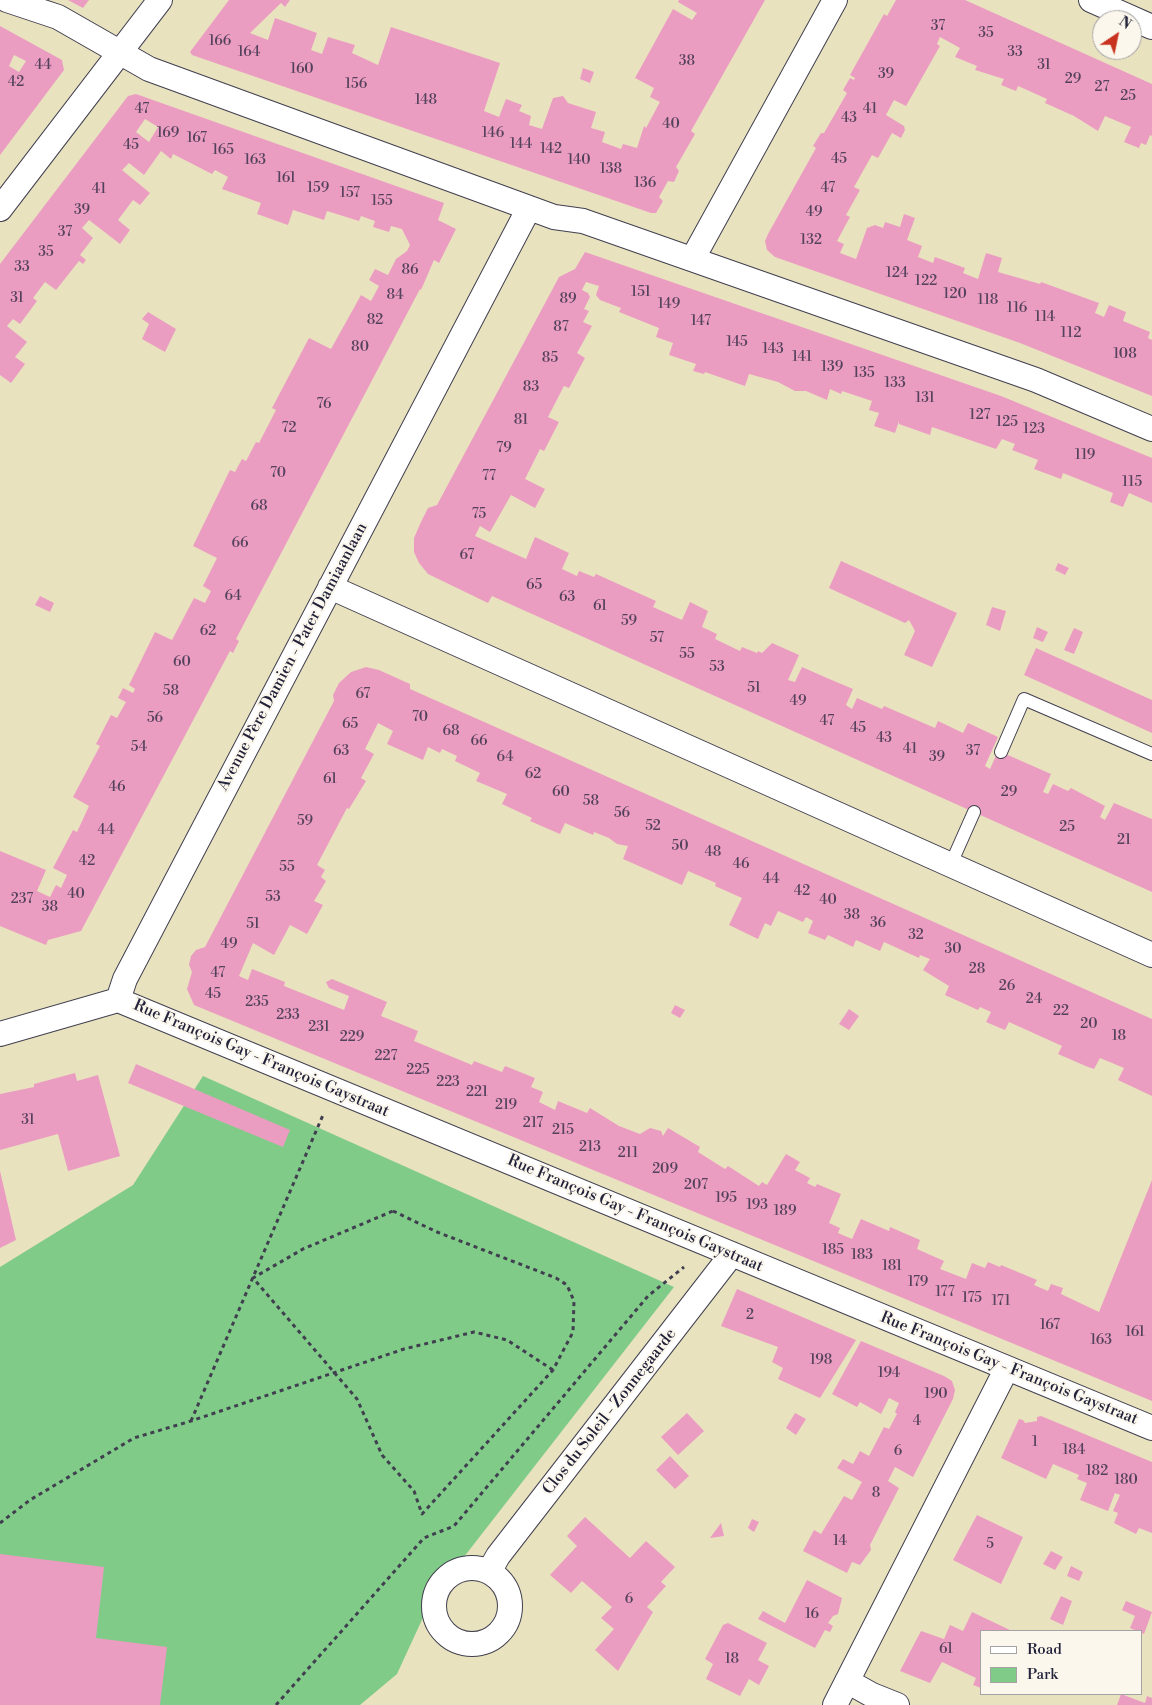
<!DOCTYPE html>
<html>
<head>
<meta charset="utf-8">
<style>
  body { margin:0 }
  #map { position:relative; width:1152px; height:1705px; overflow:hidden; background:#e9e2bf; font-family:"Libre Bodoni",serif }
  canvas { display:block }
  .legend { position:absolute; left:980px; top:1630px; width:162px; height:65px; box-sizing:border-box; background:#fbf7ec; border:1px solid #a4a2a5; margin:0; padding:6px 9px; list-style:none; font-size:15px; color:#22223b }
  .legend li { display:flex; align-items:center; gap:10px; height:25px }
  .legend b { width:25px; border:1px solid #a4a2a5 }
  .north { position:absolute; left:1092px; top:10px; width:50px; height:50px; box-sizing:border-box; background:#fbf7ec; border:1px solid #a4a2a5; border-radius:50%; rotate:34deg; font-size:14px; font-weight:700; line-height:20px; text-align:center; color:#22223b }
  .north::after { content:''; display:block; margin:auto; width:18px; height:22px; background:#c8321e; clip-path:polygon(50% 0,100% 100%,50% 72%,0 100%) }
</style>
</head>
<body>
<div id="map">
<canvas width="1152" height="1705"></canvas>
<ul class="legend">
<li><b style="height:6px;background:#fff"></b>Road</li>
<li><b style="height:14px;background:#81cb88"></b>Park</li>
</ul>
<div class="north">N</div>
</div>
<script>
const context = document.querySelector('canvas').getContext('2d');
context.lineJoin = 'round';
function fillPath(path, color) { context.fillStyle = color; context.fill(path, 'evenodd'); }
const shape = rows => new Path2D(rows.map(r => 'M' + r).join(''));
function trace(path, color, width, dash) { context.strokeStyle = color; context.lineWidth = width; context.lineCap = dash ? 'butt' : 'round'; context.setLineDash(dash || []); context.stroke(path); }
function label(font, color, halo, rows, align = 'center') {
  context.font = font + ' "Libre Bodoni",serif'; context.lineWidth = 4; context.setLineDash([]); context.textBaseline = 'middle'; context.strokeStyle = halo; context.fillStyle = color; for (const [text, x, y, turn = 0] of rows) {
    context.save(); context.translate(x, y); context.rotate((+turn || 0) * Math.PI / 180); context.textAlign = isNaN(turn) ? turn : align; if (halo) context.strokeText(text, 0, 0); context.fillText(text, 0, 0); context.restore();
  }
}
const green = shape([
  [203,1076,674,1287,432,1598,397,1674,360,1705,0,1705,0,1267,133,1185]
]);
const building = shape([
  [68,0,89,0,83,8],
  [229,0,290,0,285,7,281,3,250,33,268,40,275,18,317,33,311,50,322,54,328,37,355,45,352,53,378,65,391,27,500,63,484,111,499,117,506,99,522,105,519,111,531,116,529,125,542,129,553,98,563,96,568,103,596,112,591,128,605,132,602,142,621,149,623,144,637,148,644,126,646,128,660,102,650,97,654,88,635,78,673,9,692,20,697,13,678,2,679,0,765,0,691,131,695,134,676,167,679,171,674,182,668,181,659,197,663,201,656,213,651,213,192,55,190,52],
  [896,0,965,0,1152,84,1152,136,1150,135,1146,145,1141,143,1139,148,1124,142,1131,127,1105,116,1098,131,1074,116,1045,103,1047,99,1018,86,1016,91,1001,85,1004,79,975,70,977,66,955,57,960,48,940,37,937,44,940,46,906,106,894,100,886,115,904,126,905,130,901,138,892,133,878,158,872,155,854,187,860,190,846,215,850,217,837,241,844,244,840,253,856,259,867,228,875,225,883,228,885,222,900,227,904,214,915,218,907,240,922,246,918,257,933,263,935,257,965,268,963,273,978,279,986,253,1002,258,998,272,1040,284,1041,282,1099,303,1095,313,1104,317,1109,305,1126,312,1123,321,1150,332,1148,338,1152,340,1152,396,1020,343,775,257,767,250,765,241,768,234,816,148,813,146,821,133,824,133,847,93,843,90,850,78,854,80,855,78,850,75,884,14,887,16],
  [0,26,62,60,64,70,0,155],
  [14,55,26,61,19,72,9,66],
  [583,68,594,72,590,83,580,79],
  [136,94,444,203,438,220,456,229,439,263,434,260,421,290,420,289,236,639,239,641,233,653,230,651,81,931,48,940,46,945,0,926,0,851,46,870,37,891,50,897,56,885,61,888,67,875,53,868,73,830,77,832,89,806,73,797,100,746,96,744,111,715,117,718,126,702,118,698,123,688,133,693,135,689,129,685,155,632,172,640,194,598,205,603,211,591,203,586,217,558,193,546,230,470,235,472,242,459,246,461,256,442,259,443,276,410,272,408,309,338,331,349,361,295,371,301,379,286,369,280,375,269,388,275,396,259,407,251,410,245,402,229,391,226,389,232,373,227,375,221,361,216,359,221,327,211,324,220,293,210,288,225,257,214,261,203,222,189,228,177,215,170,212,174,173,154,171,159,161,151,144,175,129,163,122,170,150,193,140,205,133,200,118,220,130,230,120,244,89,220,82,228,93,238,80,255,86,260,83,264,79,261,56,290,45,282,33,298,37,301,20,324,13,319,7,326,27,342,15,357,25,364,11,383,0,375,0,264,128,96],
  [145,119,158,127,149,142,136,132],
  [585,252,1001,396,1152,458,1152,503,1129,493,1123,507,1110,502,1113,493,1063,473,1061,479,1034,469,1038,460,1012,450,1015,444,1002,439,996,449,932,427,930,435,899,424,899,421,895,433,874,426,879,413,869,410,872,401,842,391,841,394,830,389,827,400,806,391,795,391,778,382,749,374,745,386,705,372,704,374,693,371,696,364,669,355,673,343,656,337,659,328,619,312,621,308,600,300,596,295,599,286,586,282,582,290,588,293,590,297,584,309,589,311,583,322,592,326,577,353,585,358,569,388,564,386,548,417,559,422,544,451,540,449,525,479,545,489,535,508,511,495,490,532,480,526,475,536,526,559,535,537,569,553,562,569,577,576,579,571,594,577,596,574,656,601,653,607,682,620,690,602,708,611,702,627,717,634,715,639,740,651,742,647,757,653,758,651,762,653,772,643,799,655,788,680,795,682,802,667,827,678,853,689,846,705,852,709,857,698,882,709,884,706,935,728,938,721,963,733,968,723,998,737,985,766,990,769,998,751,1001,752,1051,774,1043,792,1048,794,1053,784,1068,791,1071,788,1105,806,1100,817,1105,820,1114,803,1152,819,1152,892,492,596,488,603,428,574,419,563,414,552,414,538,420,524,428,508,437,505,559,277,575,269],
  [148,312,176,329,165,352,142,339,149,324,142,319],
  [841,561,957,613,932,667,904,655,915,631,909,620,905,623,829,588],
  [1058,563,1069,568,1065,575,1055,570],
  [40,596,54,603,50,612,35,605],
  [992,607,1006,611,1000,631,986,625],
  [1037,627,1048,632,1043,642,1033,638],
  [1074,628,1083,632,1074,654,1064,650],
  [1036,648,1152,700,1152,733,1024,675],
  [366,667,379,670,410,684,410,689,1152,1019,1152,1096,1118,1080,1124,1068,1100,1058,1094,1069,1088,1067,1058,1054,1062,1046,1009,1022,1005,1030,986,1022,991,1012,980,1007,978,1010,945,995,949,986,923,970,930,959,920,955,919,958,884,942,880,951,856,940,853,947,828,935,825,940,808,933,813,921,806,917,803,922,778,911,771,926,765,923,758,939,729,925,742,898,715,886,716,883,688,871,682,885,623,859,628,846,617,844,609,838,594,832,593,835,565,823,560,834,530,821,532,818,502,804,507,794,476,781,480,773,455,761,457,756,442,749,440,753,428,747,423,760,387,744,393,731,378,723,365,749,374,754,361,778,366,781,349,809,347,808,317,865,325,870,321,877,326,881,314,901,323,905,307,934,290,925,274,955,253,943,239,976,248,980,252,969,285,982,284,986,344,1010,349,996,329,988,326,982,332,979,387,1002,381,1016,418,1031,414,1041,472,1065,474,1061,502,1072,505,1066,535,1078,531,1087,543,1092,539,1102,555,1110,558,1101,587,1113,590,1108,619,1126,640,1134,650,1128,661,1131,663,1136,668,1128,700,1147,698,1152,725,1169,728,1166,759,1186,762,1182,767,1185,786,1154,800,1162,795,1170,810,1178,807,1183,815,1187,817,1184,841,1194,829,1223,840,1228,838,1233,852,1239,861,1219,889,1231,890,1227,920,1240,917,1249,944,1261,940,1269,966,1279,972,1263,985,1268,988,1262,1000,1267,1001,1265,1037,1280,1034,1285,1048,1291,1051,1284,1063,1288,1061,1294,1099,1312,1152,1180,1152,1401,194,1005,187,989,192,972,189,965,191,956,196,950,205,947,334,701,333,695,339,683,351,672],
  [675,1005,685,1010,680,1018,671,1013],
  [849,1009,859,1016,849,1030,839,1024],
  [136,1064,290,1130,283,1147,128,1083],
  [75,1073,77,1081,98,1075,120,1156,68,1171,58,1134,0,1150,0,1094,34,1087,34,1084],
  [0,1171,16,1240,0,1248],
  [737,1289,856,1340,820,1398,778,1379,783,1368,772,1362,778,1347,721,1326],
  [861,1341,944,1376,952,1381,955,1390,953,1399,913,1477,895,1467,888,1481,899,1488,870,1545,871,1550,860,1565,852,1562,847,1573,803,1551,814,1530,821,1534,844,1496,852,1500,862,1482,837,1468,843,1459,853,1464,860,1451,869,1456,884,1427,889,1429,897,1414,895,1412,899,1403,889,1398,881,1414,860,1402,857,1407,832,1394],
  [687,1413,704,1431,678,1455,661,1437],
  [795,1413,806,1419,796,1435,786,1428],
  [1041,1416,1152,1462,1152,1533,1139,1528,1136,1534,1114,1523,1118,1513,1113,1511,1120,1495,1115,1493,1108,1511,1080,1500,1087,1483,1077,1479,1079,1475,1053,1464,1046,1479,1001,1458,1019,1419,1023,1420,1025,1423,1037,1421,1037,1417],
  [670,1456,689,1476,675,1489,656,1470],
  [977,1515,1023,1537,1001,1584,953,1560],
  [585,1517,630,1558,646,1541,675,1567,661,1582,666,1586,647,1607,653,1612,618,1671,595,1650,614,1629,601,1618,612,1607,582,1581,571,1593,550,1575,577,1546,567,1536],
  [752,1519,759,1522,754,1532,748,1528],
  [721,1523,724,1536,710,1538],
  [1051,1551,1063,1557,1055,1570,1043,1564],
  [0,1554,104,1567,96,1638,167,1647,160,1705,0,1705],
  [1071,1566,1083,1572,1079,1581,1067,1576],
  [807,1580,842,1598,838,1614,833,1616,828,1623,833,1626,830,1632,825,1630,815,1648,758,1619,763,1611,785,1623],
  [1061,1596,1072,1601,1063,1625,1050,1619],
  [1126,1601,1152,1612,1144,1634,1130,1628,1135,1616,1122,1610],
  [972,1612,1012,1631,981,1631,981,1688,973,1685,976,1678,942,1662,930,1683,900,1671,921,1631,944,1639,950,1625,963,1631],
  [728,1623,767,1643,758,1660,769,1666,759,1685,749,1679,740,1696,706,1679,713,1664,705,1659,723,1625],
  [1121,1694,1145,1703,1147,1696,1152,1698,1152,1705,1117,1705]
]);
const path = shape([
  [393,1211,437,1232,556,1278,567,1285,574,1301,573,1332,553,1370,422,1514,414,1491,382,1455,357,1399,253,1278,303,1249,393,1211],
  [191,1421,323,1115],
  [0,1523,30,1500,134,1438,191,1421,404,1349,474,1332,507,1340,553,1370],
  [276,1705,424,1538,454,1526,648,1296,684,1267]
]);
const service = shape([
  [1001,752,1024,699,1152,754],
  [950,866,974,812]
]);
const minor = shape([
  [7,0,58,17,149,69,554,217,583,221,1036,380,1152,429],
  [1091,0,1152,27],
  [0,209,160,0],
  [693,258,835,0],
  [330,587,1152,955],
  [118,1000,1152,1428],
  [0,1034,118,1000,125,979,529,208],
  '434 1606a38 38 0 1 1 76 0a38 38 0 1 1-76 0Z',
  [489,1572,498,1556,732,1254],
  [847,1681,872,1695,897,1705],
  [835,1705,1007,1368]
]);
const numberNames = [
  ["37",938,27],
  ["35",986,34],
  ["166",220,42],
  ["164",249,53],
  ["33",1015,53],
  ["38",687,62],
  ["44",43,66],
  ["31",1044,66],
  ["160",302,70],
  ["39",886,75],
  ["29",1073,80],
  ["42",16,83],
  ["156",356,85],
  ["27",1102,88],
  ["25",1128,97],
  ["148",426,101],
  ["47",142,110],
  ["41",870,110],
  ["43",849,119],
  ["40",671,125],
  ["169",168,134],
  ["146",493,134],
  ["167",197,139],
  ["144",521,145],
  ["45",131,146],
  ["142",551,150],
  ["165",223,151],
  ["45",839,160],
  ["163",255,161],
  ["140",579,161],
  ["138",611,170],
  ["161",286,179],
  ["136",645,184],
  ["159",318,189],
  ["47",828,189],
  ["41",99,190],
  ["157",350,194],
  ["155",382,202],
  ["39",82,211],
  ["49",814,213],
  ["37",65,233],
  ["132",811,241],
  ["35",46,253],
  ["33",22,268],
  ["86",410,271],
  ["124",897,274],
  ["122",926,282],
  ["151",641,293],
  ["120",955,295],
  ["84",395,296],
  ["31",17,299],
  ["89",568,300],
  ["118",988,301],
  ["149",669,305],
  ["116",1017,309],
  ["114",1045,318],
  ["82",375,321],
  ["147",701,322],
  ["87",561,328],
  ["112",1071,334],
  ["145",737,343],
  ["80",360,348],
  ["143",773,350],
  ["108",1125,355],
  ["141",802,358],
  ["85",550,359],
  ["139",832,368],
  ["135",864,374],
  ["133",895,384],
  ["83",531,388],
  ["131",925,399],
  ["76",324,405],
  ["127",980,416],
  ["81",521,421],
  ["125",1007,423],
  ["72",289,429],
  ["123",1034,430],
  ["79",504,449],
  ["119",1085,456],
  ["70",278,474],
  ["77",489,477],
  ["115",1132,483],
  ["68",259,507],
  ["75",479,515],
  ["66",240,544],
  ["67",467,556],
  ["65",534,586],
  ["64",233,597],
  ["63",567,598],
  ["61",600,607],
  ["59",629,622],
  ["62",208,632],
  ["57",657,639],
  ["55",687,655],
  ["60",182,663],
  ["53",717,668],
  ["51",754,689],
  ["58",171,692],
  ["67",363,695],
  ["49",798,702],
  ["70",420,718],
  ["56",155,719],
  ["47",827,722],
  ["65",350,725],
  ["45",858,729],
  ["68",451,732],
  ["43",884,739],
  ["66",479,742],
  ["54",139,748],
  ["41",910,750],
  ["63",341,752],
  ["37",973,752],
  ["64",505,758],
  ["39",937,758],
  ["62",533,775],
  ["61",330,780],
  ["46",117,788],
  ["60",561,793],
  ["29",1009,793],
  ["58",591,802],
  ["56",622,814],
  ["59",305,822],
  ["52",653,827],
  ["25",1067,828],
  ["44",106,831],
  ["21",1124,841],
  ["50",680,847],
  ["48",713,853],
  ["42",87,862],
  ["46",741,865],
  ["55",287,868],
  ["44",771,880],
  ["42",802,892],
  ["40",76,895],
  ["53",273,898],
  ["237",22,900],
  ["40",828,901],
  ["38",50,908],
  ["38",852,916],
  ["36",878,924],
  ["51",253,925],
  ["32",916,936],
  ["49",229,945],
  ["30",953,950],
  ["28",977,970],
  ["47",218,974],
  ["26",1007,987],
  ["45",213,995],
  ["24",1034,1000],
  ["235",257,1003],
  ["22",1061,1012],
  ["233",288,1016],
  ["20",1089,1025],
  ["231",319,1028],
  ["18",1119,1037],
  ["229",352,1038],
  ["227",386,1057],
  ["225",418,1071],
  ["223",448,1083],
  ["221",477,1093],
  ["219",506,1106],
  ["31",28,1121],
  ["217",533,1124],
  ["215",563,1131],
  ["213",590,1148],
  ["211",628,1154],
  ["209",665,1170],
  ["207",696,1186],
  ["195",726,1199],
  ["193",757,1206],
  ["189",785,1212],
  ["185",833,1251],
  ["183",862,1256],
  ["181",892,1267],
  ["179",918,1283],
  ["177",945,1293],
  ["175",972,1299],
  ["171",1001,1302],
  ["2",750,1316],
  ["167",1050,1326],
  ["161",1135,1333],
  ["163",1101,1341],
  ["198",821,1361],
  ["194",889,1374],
  ["190",936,1395],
  ["4",917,1422],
  ["1",1035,1443],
  ["184",1074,1451],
  ["6",898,1452],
  ["182",1097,1472],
  ["180",1126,1481],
  ["8",876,1494],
  ["14",840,1542],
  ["5",990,1545],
  ["6",629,1600],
  ["16",812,1615],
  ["61",946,1650],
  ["18",732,1660]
];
const streetNames = [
  ["Avenue Père Damien - Pater Damiaanlaan",293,657,-62],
  ["Rue François Gay - François Gaystraat",261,1059,23],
  ["Rue François Gay - François Gaystraat",635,1214,23],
  ["Rue François Gay - François Gaystraat",1009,1369,22],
  ["Clos du Soleil - Zonnegaarde",610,1412,-52]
];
fillPath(green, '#81cb88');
fillPath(building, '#eb9dc1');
trace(service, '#403f4f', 14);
trace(minor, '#403f4f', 26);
trace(path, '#403f4f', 3, [4, 4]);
trace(service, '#fff', 12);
trace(minor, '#fff', 24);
label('14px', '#54415c', null, numberNames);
label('16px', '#22223b', '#fbf7ec', streetNames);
</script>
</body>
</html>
